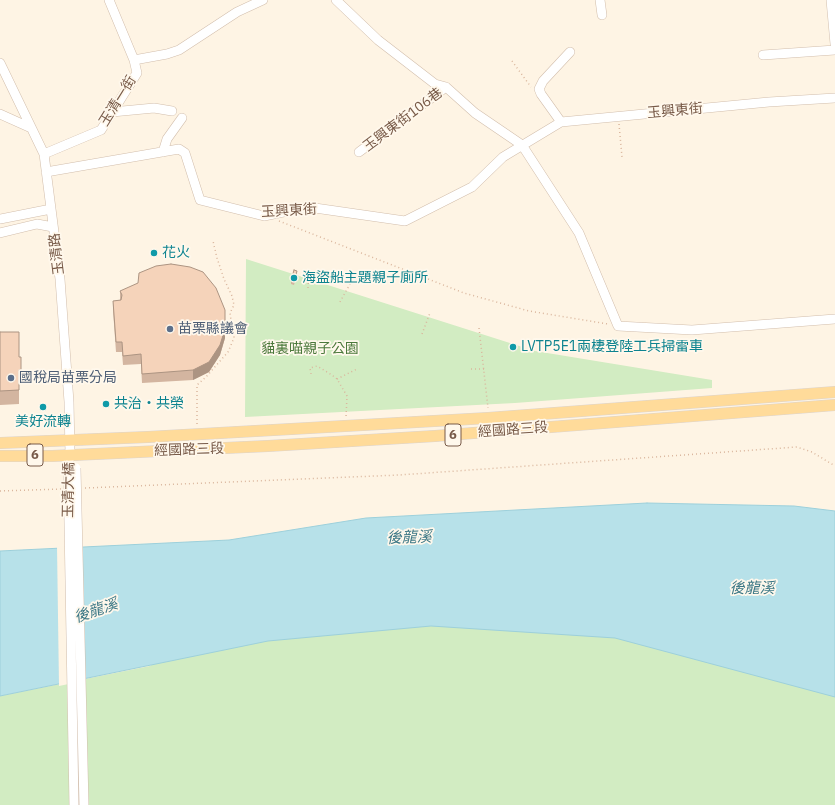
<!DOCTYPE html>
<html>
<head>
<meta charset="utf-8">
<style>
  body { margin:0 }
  canvas { display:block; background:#fef4e4 }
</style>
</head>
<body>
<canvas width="835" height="805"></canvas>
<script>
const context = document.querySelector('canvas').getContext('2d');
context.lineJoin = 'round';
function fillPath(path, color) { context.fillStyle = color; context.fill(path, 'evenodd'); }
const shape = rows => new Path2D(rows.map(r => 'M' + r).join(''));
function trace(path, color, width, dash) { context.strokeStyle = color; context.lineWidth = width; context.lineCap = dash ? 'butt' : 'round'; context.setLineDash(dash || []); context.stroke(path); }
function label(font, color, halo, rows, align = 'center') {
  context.font = font + ' "IBM Plex Sans","Noto Sans TC",sans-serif'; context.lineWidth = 3.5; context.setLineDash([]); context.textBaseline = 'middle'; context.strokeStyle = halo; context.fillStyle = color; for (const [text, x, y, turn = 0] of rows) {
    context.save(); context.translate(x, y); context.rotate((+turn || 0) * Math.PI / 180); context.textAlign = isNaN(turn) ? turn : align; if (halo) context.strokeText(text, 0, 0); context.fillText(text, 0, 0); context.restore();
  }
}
const green = shape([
  [246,259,535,351,712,380,712,388,515,403,245,417],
  [835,570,835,805,0,805,0,696,150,666,249,590]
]);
const water = shape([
  [647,503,794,506,835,511,835,697,615,638,431,626,268,641,0,696,0,551,229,540,366,518,647,503]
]);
const pier = shape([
  [80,545,83,681,59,686,57,546]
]);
const path = shape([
  [512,61,531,87],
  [619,124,622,157],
  [279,221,464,293,529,311,608,324],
  [308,288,309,270],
  [340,302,350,284],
  [479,328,488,408],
  [422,334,430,313],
  [471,369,484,369],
  [311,374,310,368,317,366,332,375,337,379,347,396,346,417],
  [337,379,357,369],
  [197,424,197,385,206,377,228,352,234,338,234,324,231,320,230,313,234,305,232,296,224,279,217,258,213,241],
  [85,488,399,475,797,447,812,452,835,466],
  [0,491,61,489]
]);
const minor = shape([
  [336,0,378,40,435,84,446,87,475,113,522,145,579,233,618,326,692,330,835,319],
  [600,0,602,15],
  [831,0,835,44],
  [763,55,835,50],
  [134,60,167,54,179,50,237,12,263,0],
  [0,63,44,154,60,279,69,402,70,454,68,468],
  [112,112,154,108,172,111],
  [0,114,31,128],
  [561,122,541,94,539,89,543,81,570,52],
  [163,152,167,139,182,118],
  [359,152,446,87],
  [44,154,101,130,137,73,134,60,109,0],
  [46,172,179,149,185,153,200,200,264,216,308,207,405,221,472,187,503,157,561,122,769,102,835,98],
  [0,219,51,209],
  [0,233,37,224,53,227]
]);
const major = shape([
  [0,443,148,437,488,418,835,392],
  [0,456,52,456,268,446,435,436,835,405]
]);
const minorBridge = shape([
  [68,468,74,805],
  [76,468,84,805]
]);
const wall = shape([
  [297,273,294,285,291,284,291,281],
  [120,291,225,338,220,355,209,372,193,380,142,383,141,364,123,365,122,352,116,352,113,310,113,301,120,300],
  [0,332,19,357,21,357,21,384,19,384,19,404,0,405]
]);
const shadedWall = shape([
  [225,310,225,338,220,355,209,372,193,380,193,370]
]);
const building = shape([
  [171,264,190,267,203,272,216,288,225,310,225,329,220,345,209,362,193,370,142,374,141,354,123,356,122,342,116,342,113,301,121,300,122,295,120,291,138,283,139,273,156,266,171,264],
  [294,270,297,271,294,282,291,281,294,270],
  [0,332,19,332,19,357,21,357,21,370,19,370,19,390,0,391,0,332]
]);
const markers = [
  [154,253,4,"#0f9aa8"],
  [294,278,4,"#0f9aa8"],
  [170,329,4,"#5c6f8a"],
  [513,347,4,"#0f9aa8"],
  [11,378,4,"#5c6f8a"],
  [106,404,4,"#0f9aa8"],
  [43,407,4,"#0f9aa8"]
];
const shields = [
  [453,435,16],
  [35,455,16]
];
const shieldNames = [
  ["6",453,435],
  ["6",35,455]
];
const streetNames = [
  ["玉清一街",118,101,-58],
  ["玉興東街",675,111,-5],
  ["玉興東街106巷",403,120,-37],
  ["玉興東街",289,211,-3],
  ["玉清路",57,254,-97],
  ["經國路三段",513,430,-4],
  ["經國路三段",189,450,-2],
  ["玉清大橋",69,490,-89]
];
const cultureNames = [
  ["花火",162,253],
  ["海盜船主題親子廁所",302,278],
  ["LVTP5E1兩棲登陸工兵掃雷車",521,347],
  ["共治‧共榮",114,404],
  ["美好流轉",43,422,"center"]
];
const serviceNames = [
  ["苗栗縣議會",178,329],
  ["國稅局苗栗分局",19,378]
];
const parkNames = [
  ["貓裏喵親子公園",310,349]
];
const waterNames = [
  ["後龍溪",409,538,-2],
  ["後龍溪",752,589],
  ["後龍溪",96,611,-19]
];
fillPath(green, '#d2ecc2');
fillPath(water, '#b7e1e9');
trace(water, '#9dd0db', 1);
fillPath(pier, '#fef4e4');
trace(minor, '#d2beac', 10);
trace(major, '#dcd4cf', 12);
trace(path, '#dab69d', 1.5, [1, 3]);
trace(minor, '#fff', 9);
trace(major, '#ffdb9a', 11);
trace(minorBridge, '#d2beac', 10, []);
trace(minorBridge, '#fff', 9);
fillPath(wall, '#d3b5a0');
fillPath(shadedWall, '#ac9482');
fillPath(building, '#f5d3ba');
trace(building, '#ac9482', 1);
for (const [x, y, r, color] of markers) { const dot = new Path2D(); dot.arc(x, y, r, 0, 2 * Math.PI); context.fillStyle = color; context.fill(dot); trace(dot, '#fff8ec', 1.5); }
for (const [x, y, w] of shields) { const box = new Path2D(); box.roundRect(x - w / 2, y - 11, w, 22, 3); context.fillStyle = '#fff8ec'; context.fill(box); trace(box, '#785a48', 1); }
label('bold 13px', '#785a48', null, shieldNames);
label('14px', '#785a48', '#fff8ec', streetNames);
label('14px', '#0d838f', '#fff8ec', cultureNames, 'left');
label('14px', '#4e5e75', '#fff8ec', serviceNames, 'left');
label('14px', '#4c793c', '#fff8ec', parkNames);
label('italic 15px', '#3d7886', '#fff8ec', waterNames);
</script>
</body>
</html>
